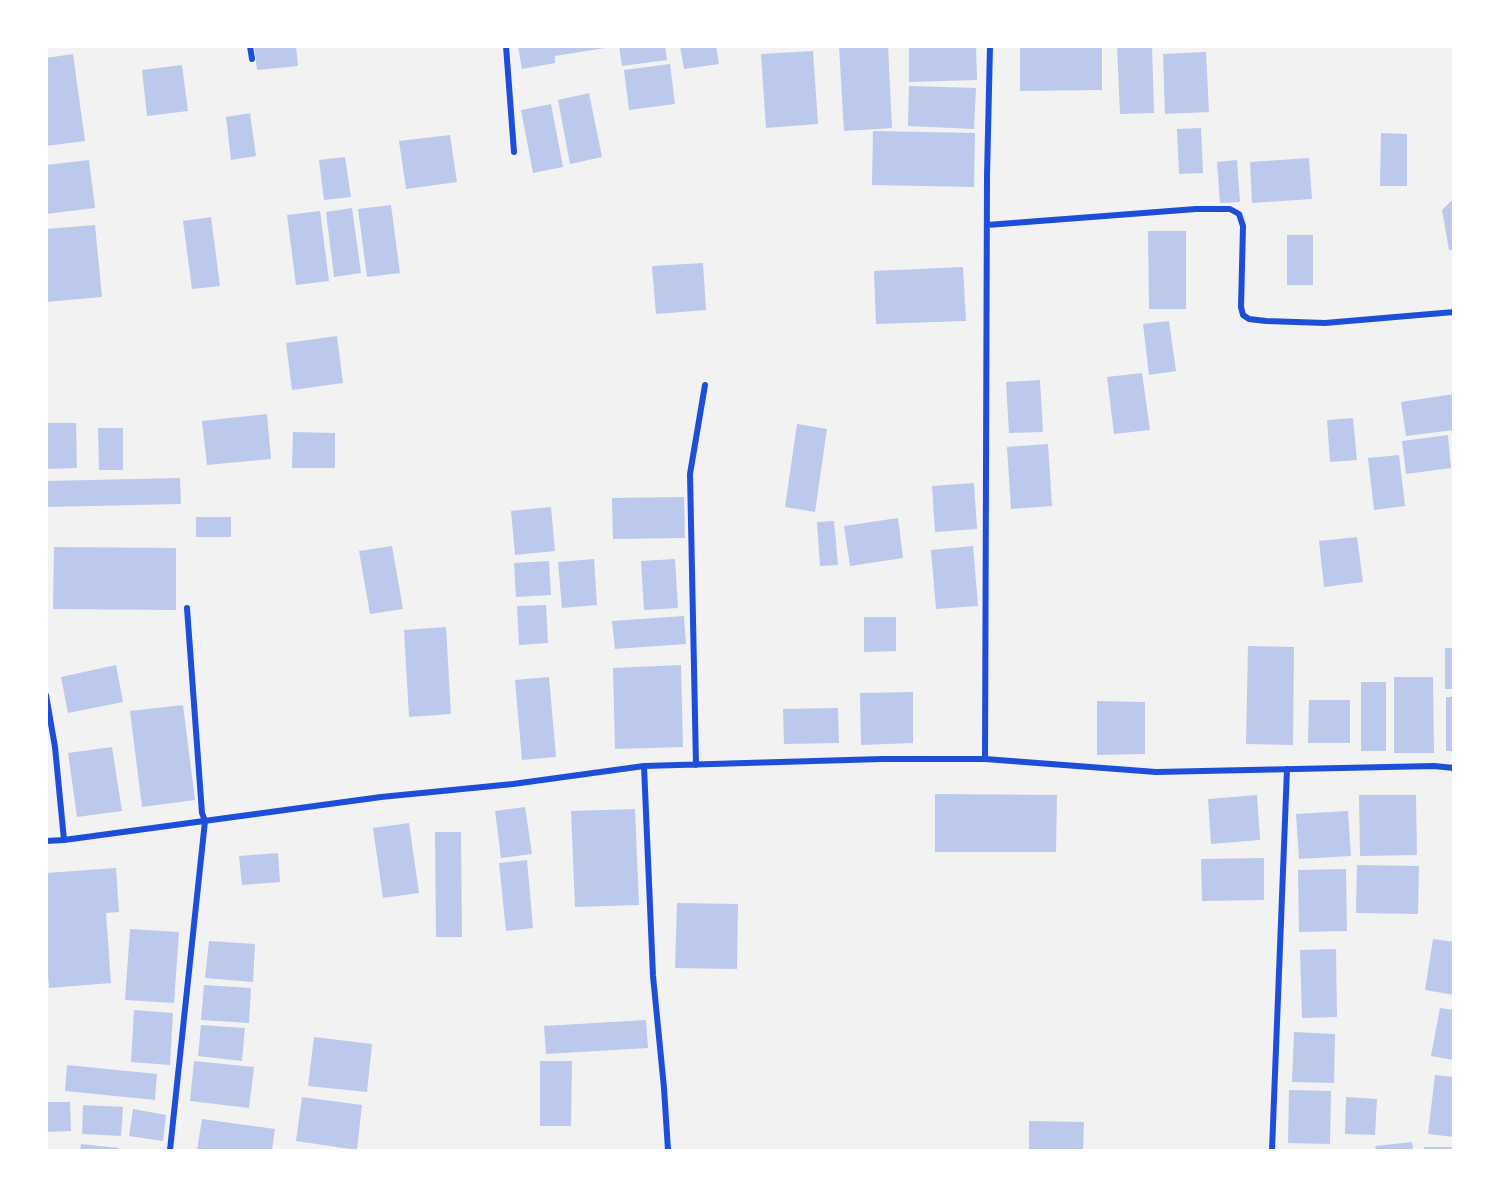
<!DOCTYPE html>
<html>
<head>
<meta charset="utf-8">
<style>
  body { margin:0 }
  #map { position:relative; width:1500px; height:1197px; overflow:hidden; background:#f2f2f2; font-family:Rubik,sans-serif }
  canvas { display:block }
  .frame { position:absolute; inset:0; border:48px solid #fff; pointer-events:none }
</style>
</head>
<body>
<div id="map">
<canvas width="1500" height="1197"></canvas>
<div class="frame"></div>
</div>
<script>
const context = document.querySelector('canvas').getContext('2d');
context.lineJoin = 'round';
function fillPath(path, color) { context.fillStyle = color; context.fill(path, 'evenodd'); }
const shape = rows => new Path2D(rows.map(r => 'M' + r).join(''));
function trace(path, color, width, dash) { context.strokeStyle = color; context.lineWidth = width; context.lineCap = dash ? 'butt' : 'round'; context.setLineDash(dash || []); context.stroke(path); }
const building = shape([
  [254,46,296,46,298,66,257,70],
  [518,46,605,46,605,48,555,56,555,63,522,69],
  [619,46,665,46,667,60,622,66],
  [680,46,716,46,719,64,684,69],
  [839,46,888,46,892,128,844,131],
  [909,46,976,46,977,80,909,82],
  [1152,46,1154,113,1120,114,1117,47],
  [1102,47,1102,90,1020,91,1020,48],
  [813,51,818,124,766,128,761,54],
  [1206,52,1209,112,1165,114,1163,54],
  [73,54,85,141,46,146,46,58],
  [670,64,675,104,629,110,624,70],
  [182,65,188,111,147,116,142,70],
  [909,86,976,88,974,129,908,126],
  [589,93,602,157,570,164,558,100],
  [551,104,563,167,533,173,521,110],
  [250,113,256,156,231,160,226,117],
  [1201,128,1203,173,1179,174,1177,129],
  [873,131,975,133,974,187,872,185],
  [1381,133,1407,134,1407,186,1380,186],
  [450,135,457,182,406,189,399,141],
  [345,157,351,197,324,200,319,160],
  [1309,158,1312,199,1252,203,1250,162],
  [89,160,95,208,46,214,46,165],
  [1237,160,1240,202,1220,203,1217,162],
  [1454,198,1454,250,1449,250,1442,210],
  [391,205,400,273,367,277,358,209],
  [352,208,361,273,334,277,326,212],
  [320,211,329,281,296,285,287,215],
  [211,217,220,286,192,289,183,221],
  [95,225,102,297,46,302,46,229],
  [1148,231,1186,231,1186,309,1149,309],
  [1287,235,1313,235,1313,285,1287,285],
  [703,263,706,310,656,314,652,266],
  [963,267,966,321,876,324,874,271],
  [1169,321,1176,371,1149,375,1143,324],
  [337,336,343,383,292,390,286,343],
  [1142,373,1150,430,1114,434,1107,377],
  [1040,380,1043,432,1009,433,1006,382],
  [1454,394,1454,430,1406,436,1401,402],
  [267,414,271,459,207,465,202,421],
  [1353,418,1357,460,1330,462,1327,420],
  [46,423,76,423,77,468,46,469],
  [797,424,827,429,815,512,785,507],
  [98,428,123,428,123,470,99,470],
  [293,432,335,433,335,468,292,468],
  [1448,435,1451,468,1406,474,1402,441],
  [1048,444,1052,506,1011,509,1007,447],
  [1399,455,1405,506,1374,510,1368,458],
  [180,478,181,504,46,507,46,481],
  [974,483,977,529,935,532,932,486],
  [684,497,685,538,613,539,612,498],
  [551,507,555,551,515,555,511,511],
  [196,517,231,517,231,537,196,537],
  [898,518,903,558,850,566,844,526],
  [834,521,838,565,820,566,817,522],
  [1357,537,1363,582,1324,587,1319,541],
  [392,546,403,609,370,614,359,551],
  [973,546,978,606,936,609,931,550],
  [54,547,176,548,176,610,53,609],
  [594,559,597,605,562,608,558,562],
  [675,559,678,608,644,610,641,561],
  [549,561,551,595,516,597,514,563],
  [546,605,548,643,519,645,517,606],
  [684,616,686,644,615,649,612,621],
  [864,617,896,617,896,651,864,652],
  [446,627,451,714,409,717,404,630],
  [1248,646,1294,647,1293,745,1246,744],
  [1445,648,1454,648,1454,689,1445,689],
  [116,665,123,702,68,713,61,677],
  [681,665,683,747,615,749,613,668],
  [549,677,556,757,522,760,515,680],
  [1394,677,1433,677,1434,753,1394,753],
  [1361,682,1386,682,1386,751,1361,751],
  [913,692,913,743,861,745,860,693],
  [1446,697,1454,697,1454,751,1446,751],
  [1309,700,1350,700,1350,743,1308,743],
  [1097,701,1145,702,1145,754,1097,755],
  [183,705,195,800,142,807,130,711],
  [838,708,839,743,784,744,783,709],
  [112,747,122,811,77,817,68,753],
  [935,794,1057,795,1056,852,935,852],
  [1257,795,1260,840,1211,844,1208,799],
  [1359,795,1416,795,1417,855,1360,856],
  [525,807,532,854,501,858,495,811],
  [635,809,639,905,575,907,571,811],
  [1348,811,1351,856,1299,859,1296,814],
  [409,823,419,893,383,898,373,828],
  [435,832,461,832,462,937,436,937],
  [278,853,280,882,242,885,239,856],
  [1264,858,1264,900,1202,901,1201,859],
  [527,860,533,928,506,931,499,863],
  [1357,865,1419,866,1418,914,1356,913],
  [116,868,119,912,106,913,111,983,49,988,46,949,46,873],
  [1346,869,1347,931,1299,932,1298,870],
  [677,903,738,904,737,969,675,968],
  [130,929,179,932,174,1003,125,1000],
  [1433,939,1454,942,1454,995,1425,990],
  [209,941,255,944,253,982,205,978],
  [1336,949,1337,1017,1302,1018,1300,950],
  [204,985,251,988,249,1023,201,1020],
  [1440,1008,1454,1010,1454,1060,1431,1056],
  [134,1010,173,1013,170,1065,131,1062],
  [646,1020,648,1048,546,1054,544,1026],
  [201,1025,245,1028,242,1061,198,1056],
  [1294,1032,1335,1034,1334,1083,1292,1082],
  [314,1037,372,1044,367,1092,308,1086],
  [194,1061,254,1067,249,1108,190,1101],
  [540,1061,572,1061,571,1126,540,1126],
  [67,1065,157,1074,155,1100,65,1091],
  [1435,1075,1454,1077,1454,1137,1428,1134],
  [1289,1090,1331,1091,1330,1144,1288,1143],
  [302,1097,362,1105,357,1150,296,1141],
  [1346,1097,1377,1099,1375,1135,1345,1134],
  [46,1102,70,1102,71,1131,46,1132],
  [83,1105,123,1107,121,1136,82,1134],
  [133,1109,166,1115,163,1141,129,1136],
  [202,1119,275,1129,272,1150,197,1150],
  [1029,1121,1084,1122,1083,1150,1029,1150],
  [1412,1142,1413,1150,1376,1150,1375,1146],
  [81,1144,119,1148,119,1150,80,1150],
  [1424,1147,1454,1147,1454,1150,1424,1150]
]);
const minor = shape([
  [250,46,252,59],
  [506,46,514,152],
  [987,225,1196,209,1230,209,1239,214,1243,226,1241,307,1243,315,1249,319,1266,321,1325,323,1454,312],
  [46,695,55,747,64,840],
  [985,759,987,176,990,46],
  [696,765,690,474,705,385],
  [644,766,653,976,664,1088,668,1150],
  [46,841,64,840,381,797,513,784,644,766,882,759,985,759,1156,772,1434,766,1454,768],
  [170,1150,205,821,202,813,187,608],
  [1272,1150,1287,769]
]);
fillPath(building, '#bdc9ec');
trace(minor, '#1d4ed8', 6);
</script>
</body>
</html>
